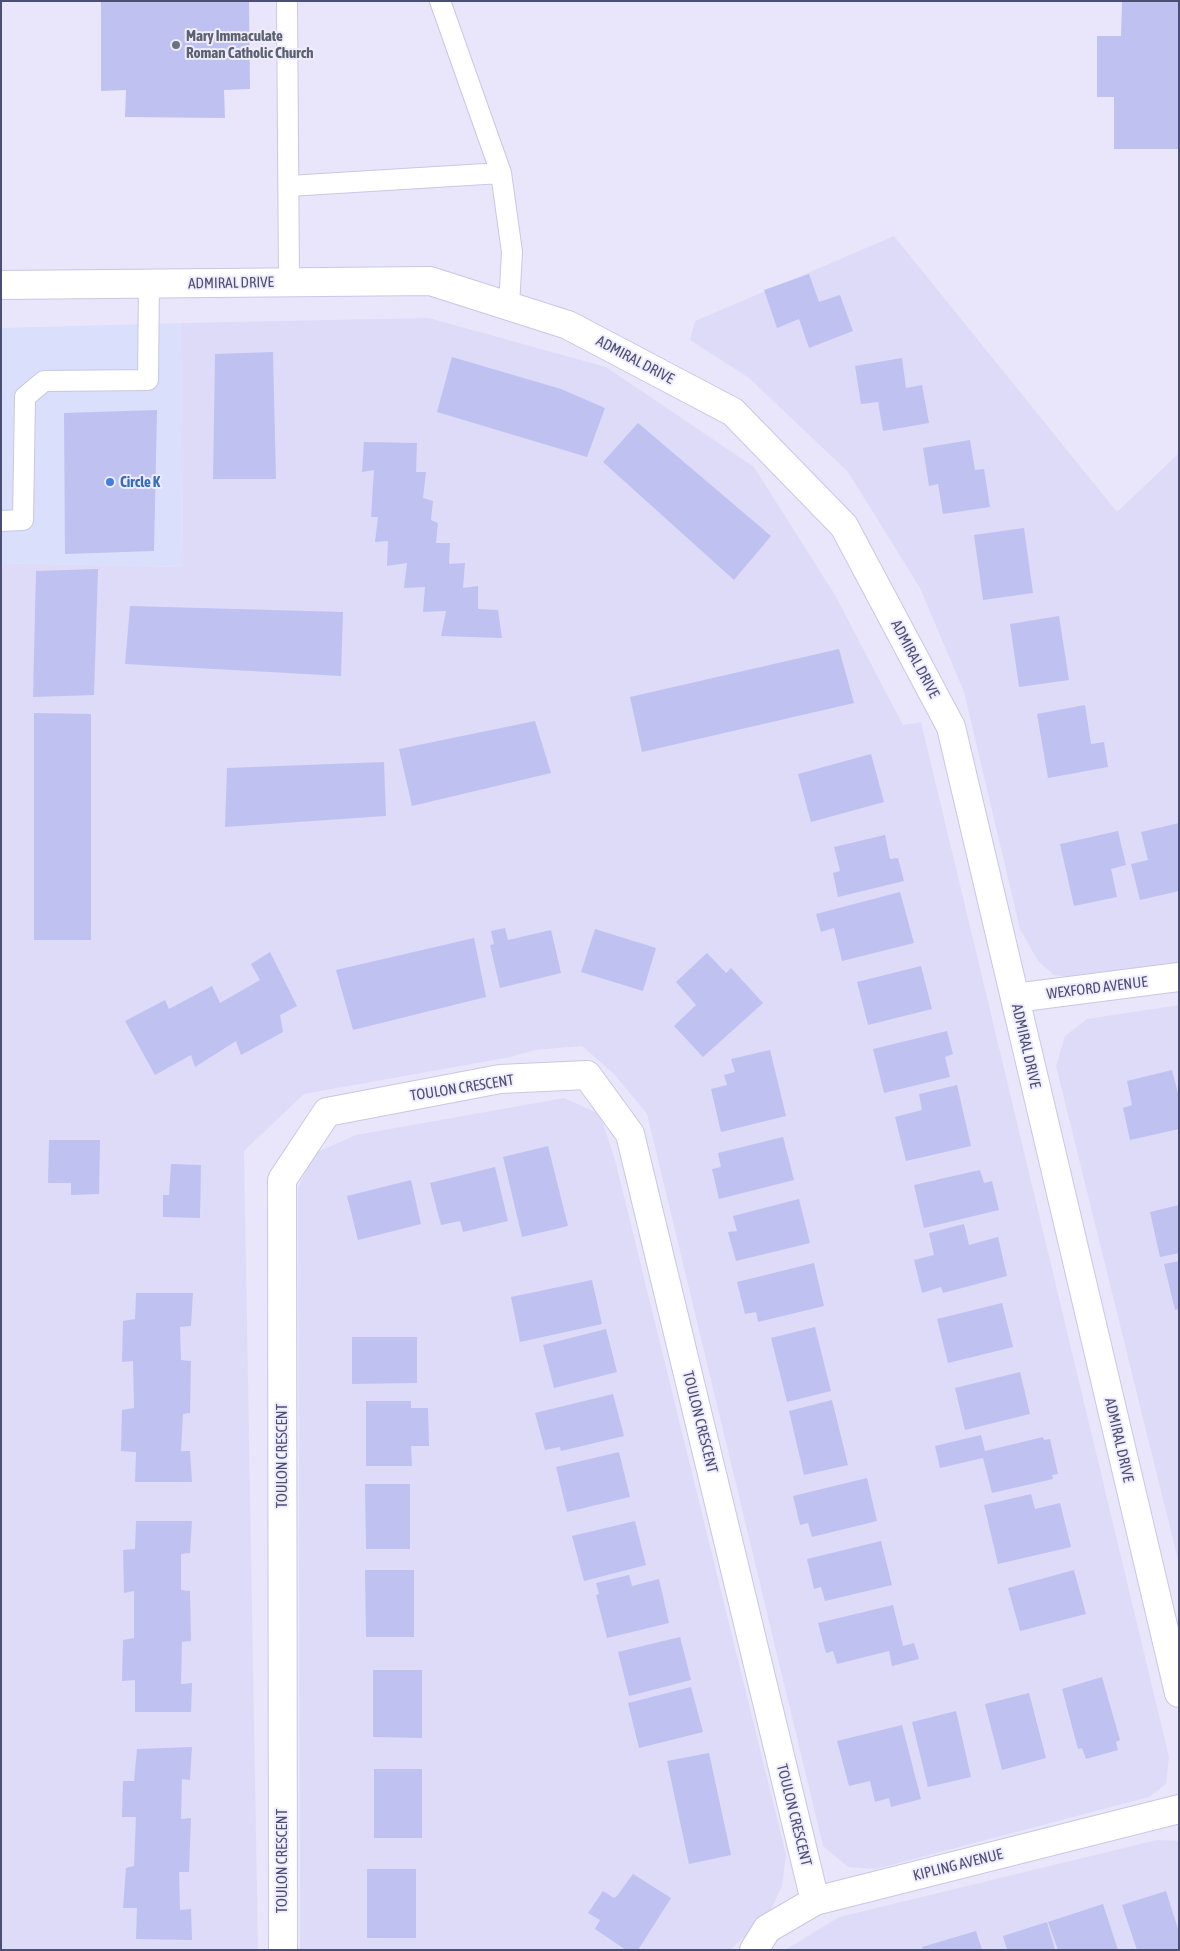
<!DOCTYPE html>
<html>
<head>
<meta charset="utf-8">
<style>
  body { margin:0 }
  #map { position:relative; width:1180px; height:1951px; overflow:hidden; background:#e9e6fb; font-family:"Asap Condensed",sans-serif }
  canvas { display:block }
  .frame { position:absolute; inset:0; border:2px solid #4c4f74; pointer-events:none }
</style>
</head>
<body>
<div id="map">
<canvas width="1180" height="1951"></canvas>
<div class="frame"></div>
</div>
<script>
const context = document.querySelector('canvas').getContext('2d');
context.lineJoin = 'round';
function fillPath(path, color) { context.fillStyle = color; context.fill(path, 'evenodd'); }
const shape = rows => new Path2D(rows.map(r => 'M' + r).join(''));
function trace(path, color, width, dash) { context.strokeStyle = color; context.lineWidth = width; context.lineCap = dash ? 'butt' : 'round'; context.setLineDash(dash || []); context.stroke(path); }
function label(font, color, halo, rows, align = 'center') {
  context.font = font + ' "Asap Condensed",sans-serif'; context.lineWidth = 4; context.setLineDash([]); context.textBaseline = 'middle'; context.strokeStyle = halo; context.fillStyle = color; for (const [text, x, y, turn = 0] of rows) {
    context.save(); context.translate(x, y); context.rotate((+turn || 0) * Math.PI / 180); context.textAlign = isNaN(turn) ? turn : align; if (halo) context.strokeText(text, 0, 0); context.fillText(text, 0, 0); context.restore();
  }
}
const residential = shape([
  [894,236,1117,512,1179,453,1179,965,1084,980,1054,975,1038,961,1020,929,964,692,920,588,848,472,749,378,690,340,695,321],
  [429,318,606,367,754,467,835,595,903,725,921,722,1169,1757,1166,1784,1149,1797,876,1869,848,1867,823,1846,647,1114,614,1074,582,1046,535,1050,511,1057,304,1094,244,1151,258,1950,1,1950,1,563,183,567,181,323],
  [1179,1005,1179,1564,1056,1066,1065,1036,1087,1019],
  [564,1098,600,1114,615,1160,786,1855,782,1886,769,1914,730,1950,300,1950,298,1188,313,1154,356,1135],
  [1157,1840,1179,1841,1179,1950,785,1950,839,1917]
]);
const commercial = shape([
  [181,323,183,567,1,563,1,328]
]);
const building = shape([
  [101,1,249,1,250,89,224,90,225,118,125,117,126,90,101,91],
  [1122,1,1179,1,1179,149,1114,149,1114,97,1097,97,1097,36,1121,36],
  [809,274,819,302,840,295,853,331,809,348,799,319,777,328,764,290],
  [273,352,276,479,213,479,215,354],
  [452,357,561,389,605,408,587,457,437,412],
  [902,358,906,388,922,385,929,423,883,431,878,402,861,404,855,366],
  [157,410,154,551,65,554,64,413],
  [638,423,771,536,734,580,603,462],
  [970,440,975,470,984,469,990,507,943,514,938,484,929,486,923,448],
  [364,442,417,443,416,472,426,472,423,498,433,501,431,520,438,523,436,543,450,543,449,564,465,563,463,588,478,586,478,609,498,610,502,638,441,636,446,611,423,612,425,587,404,588,407,563,387,566,388,541,375,542,378,517,371,517,374,470,362,472],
  [1024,528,1033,593,983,600,974,535],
  [98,569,94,695,33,697,36,571],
  [130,606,343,612,341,676,125,664],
  [1059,616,1069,680,1019,687,1010,624],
  [839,649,854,703,642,752,630,697],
  [1085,705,1091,744,1104,742,1108,767,1048,778,1037,714],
  [34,713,91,714,91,940,34,940],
  [535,721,551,773,412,806,399,749],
  [871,754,884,802,811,822,798,774],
  [384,762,386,816,225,827,227,768],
  [1179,823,1179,891,1140,900,1131,864,1148,860,1141,832],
  [1118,831,1126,865,1111,869,1117,897,1074,906,1060,844],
  [885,835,890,859,898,858,904,881,838,897,833,873,840,871,834,847],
  [900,892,914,943,842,961,834,928,821,932,816,914],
  [505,928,508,940,551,930,561,973,500,988,490,945,494,944,491,931],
  [595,929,656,948,643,991,581,972],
  [474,938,486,997,353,1030,336,970],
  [270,952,297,1006,280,1015,283,1032,241,1055,236,1041,195,1067,191,1055,155,1075,125,1021,165,1000,169,1009,212,986,220,1003,260,980,251,964],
  [707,953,726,973,731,968,763,1003,703,1057,674,1026,696,1005,676,982],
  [921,966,932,1009,868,1025,857,982],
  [947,1031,953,1054,945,1057,950,1077,884,1093,873,1049],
  [770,1050,786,1116,721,1132,711,1089,727,1085,724,1075,735,1072,731,1059],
  [1172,1070,1179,1097,1179,1129,1130,1140,1123,1108,1132,1105,1127,1081],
  [957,1085,971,1146,906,1161,895,1117,922,1110,919,1094],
  [783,1137,794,1180,719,1199,712,1169,721,1167,718,1153],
  [49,1140,100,1140,99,1194,71,1195,71,1183,48,1183],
  [548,1146,568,1226,522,1237,503,1157],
  [171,1164,201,1165,200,1218,163,1217,163,1195,169,1195],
  [495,1167,508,1221,463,1232,460,1221,441,1225,430,1183],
  [980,1170,984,1183,992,1181,999,1210,924,1228,914,1185],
  [411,1180,421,1224,358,1240,347,1196],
  [799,1199,810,1243,736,1261,728,1232,737,1231,733,1216],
  [1179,1205,1179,1253,1160,1257,1150,1212],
  [964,1224,969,1245,998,1237,1007,1276,943,1293,941,1287,922,1293,914,1260,934,1255,929,1233],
  [1179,1261,1179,1309,1175,1310,1164,1264],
  [814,1263,824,1306,758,1322,756,1312,745,1314,737,1282],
  [592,1280,602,1324,520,1342,511,1297],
  [136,1293,193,1293,191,1326,180,1327,181,1360,191,1361,190,1413,183,1414,181,1451,190,1451,192,1482,135,1482,136,1452,121,1451,122,1410,134,1408,133,1361,122,1362,123,1321,135,1319],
  [1002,1303,1013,1347,948,1363,937,1319],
  [815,1327,831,1391,787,1402,771,1338],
  [606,1329,617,1372,554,1388,543,1345],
  [352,1337,417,1337,417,1383,352,1384],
  [1020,1372,1030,1414,965,1430,955,1388],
  [613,1394,624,1436,561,1451,560,1447,545,1450,535,1413],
  [832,1400,848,1465,804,1475,789,1411],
  [366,1401,411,1401,411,1408,428,1408,429,1446,411,1446,412,1466,366,1466],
  [981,1435,985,1451,1043,1437,1044,1440,1050,1439,1058,1474,1052,1475,1053,1479,992,1493,983,1458,940,1468,935,1446],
  [619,1452,630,1497,567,1512,556,1467],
  [867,1478,877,1521,812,1537,808,1523,800,1525,793,1496],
  [365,1484,410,1484,410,1549,366,1549],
  [1031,1494,1035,1509,1060,1503,1071,1547,998,1564,984,1505],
  [136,1521,192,1521,190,1553,181,1554,181,1590,190,1591,191,1641,182,1642,181,1684,192,1683,191,1712,135,1712,135,1680,122,1681,123,1640,134,1638,134,1591,124,1593,123,1550,135,1549],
  [635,1521,646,1565,584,1581,572,1536],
  [881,1541,892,1585,825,1601,821,1587,814,1589,807,1559],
  [365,1570,414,1570,414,1637,366,1637],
  [1074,1570,1086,1614,1020,1631,1008,1588],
  [629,1575,632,1586,659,1579,669,1623,607,1638,596,1595,599,1594,596,1583],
  [893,1605,903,1646,914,1643,919,1659,892,1666,889,1651,837,1664,833,1651,826,1653,818,1623],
  [680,1637,691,1680,629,1696,618,1652],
  [373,1670,422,1670,422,1738,373,1737],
  [1102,1677,1120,1740,1116,1742,1118,1750,1086,1759,1082,1748,1078,1749,1062,1689],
  [691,1687,703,1732,639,1748,628,1703],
  [1029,1693,1046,1758,1002,1770,985,1704],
  [956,1711,971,1777,928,1787,912,1722],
  [902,1725,921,1799,891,1807,889,1798,875,1802,870,1781,849,1786,837,1741],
  [192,1747,190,1780,182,1779,181,1819,191,1818,189,1872,179,1872,180,1910,191,1909,192,1940,136,1939,137,1908,123,1908,126,1868,134,1866,136,1817,122,1817,123,1781,134,1781,137,1749],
  [709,1753,731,1855,689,1864,667,1761],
  [374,1769,422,1769,422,1838,374,1838],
  [367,1869,416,1869,416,1938,367,1938],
  [633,1874,671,1898,638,1950,626,1950,595,1929,600,1920,588,1913,603,1891,614,1898,617,1896],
  [1166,1891,1179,1932,1179,1950,1137,1950,1122,1905],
  [1103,1904,1118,1950,1058,1950,1048,1922],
  [1047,1922,1055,1950,1007,1950,1003,1936],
  [976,1931,982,1950,923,1950,922,1947]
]);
const service = shape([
  [287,1,289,282],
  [440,1,501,173,512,252,509,306],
  [289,186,501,173],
  [1,521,23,520,25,397,44,381,148,380,149,283]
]);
const minor = shape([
  [283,1950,282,1180,327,1112,500,1079,587,1075,630,1134,815,1901],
  [754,1950,767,1929,815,1901,1179,1809]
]);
const tertiary = shape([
  [1,285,430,281,568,325,733,412,844,526,951,727,1179,1693],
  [1015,998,1179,977]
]);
const markers = [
  [176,45,5,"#6b7280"],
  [110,482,5,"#3f7fe0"]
];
const worshipNames = [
  ["Mary Immaculate",186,36],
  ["Roman Catholic Church",186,53]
];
const streetNames = [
  ["ADMIRAL DRIVE",231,283,-1],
  ["ADMIRAL DRIVE",635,360,28],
  ["ADMIRAL DRIVE",915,659,62],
  ["WEXFORD AVENUE",1097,988,-7],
  ["ADMIRAL DRIVE",1026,1046,77],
  ["TOULON CRESCENT",462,1088,-9],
  ["TOULON CRESCENT",700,1422,76],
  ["ADMIRAL DRIVE",1119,1440,77],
  ["TOULON CRESCENT",282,1456,-90],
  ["TOULON CRESCENT",794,1815,76],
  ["TOULON CRESCENT",282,1861,-90],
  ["KIPLING AVENUE",958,1865,-14]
];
const shopNames = [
  ["Circle K",120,482]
];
fillPath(residential, '#dedbf8');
fillPath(commercial, '#dadffb');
fillPath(building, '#bfc1f0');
trace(service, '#c8c7e5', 22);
trace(minor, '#c8c7e5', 30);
trace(tertiary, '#c8c7e5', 30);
trace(service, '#fff', 20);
trace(minor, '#fff', 28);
trace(tertiary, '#fff', 28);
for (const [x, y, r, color] of markers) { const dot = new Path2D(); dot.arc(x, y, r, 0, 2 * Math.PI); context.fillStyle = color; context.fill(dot); trace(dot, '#efecfe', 2); }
label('bold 15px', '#5b616d', '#efecfe', worshipNames, 'left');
label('15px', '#4c4f74', '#efecfe', streetNames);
label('bold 15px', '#366cbe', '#efecfe', shopNames, 'left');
</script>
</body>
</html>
